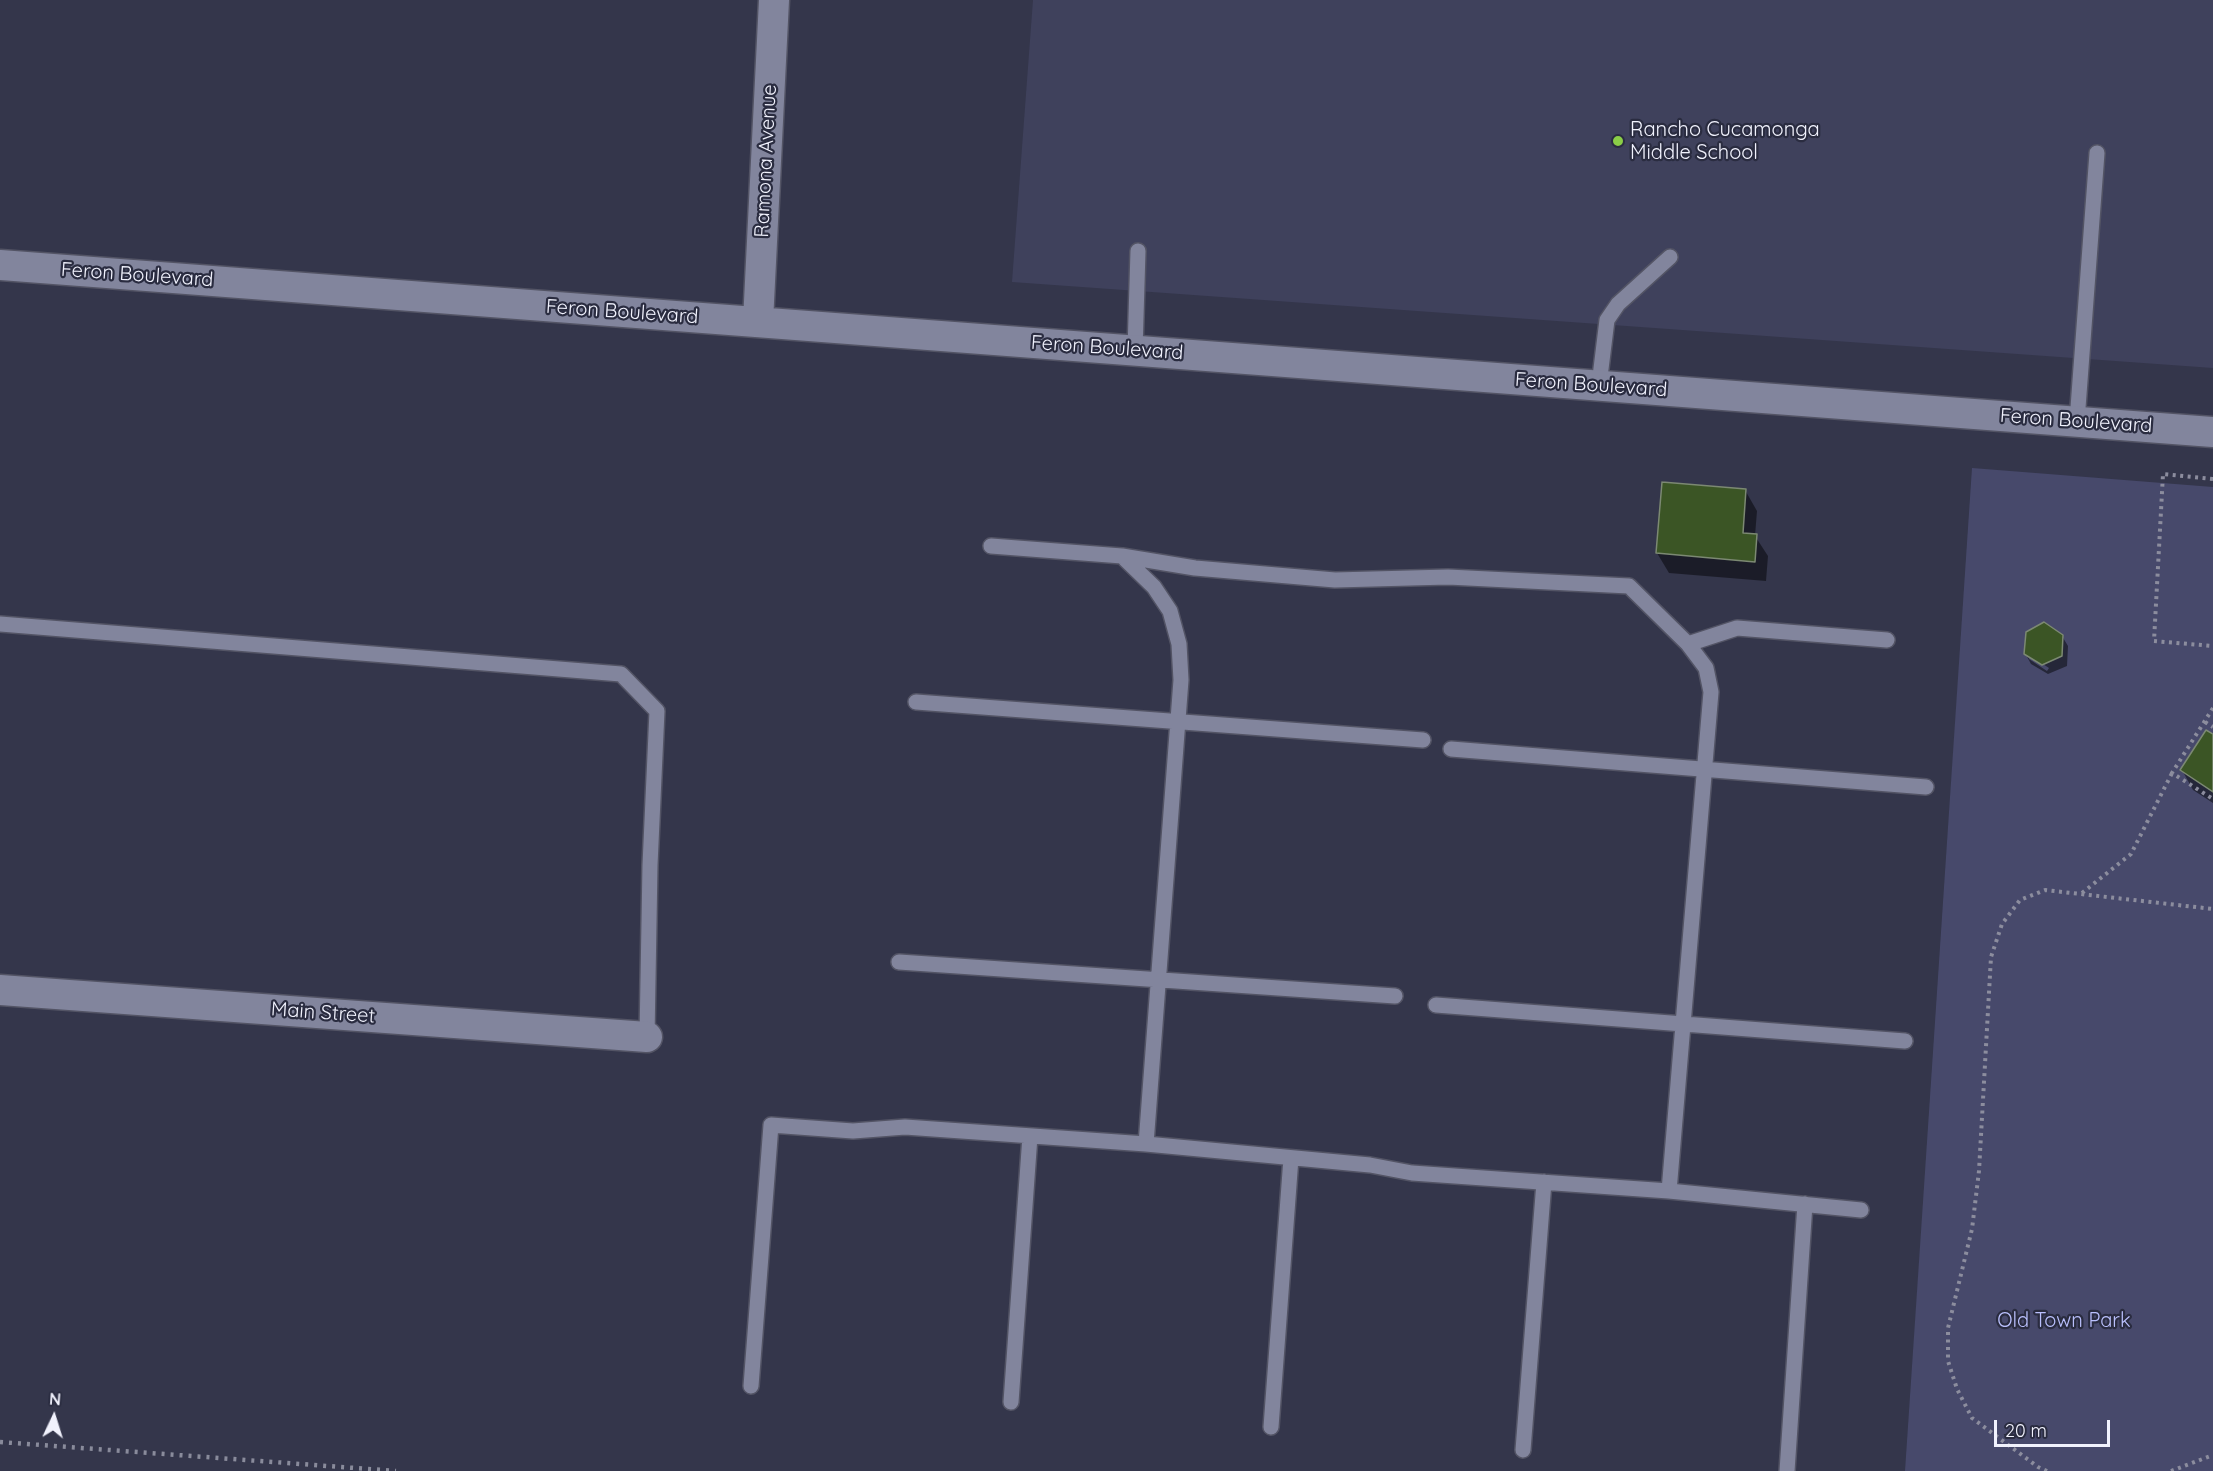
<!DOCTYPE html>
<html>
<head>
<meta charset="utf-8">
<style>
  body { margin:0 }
  #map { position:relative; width:2213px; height:1471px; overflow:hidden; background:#34364b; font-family:Quicksand,sans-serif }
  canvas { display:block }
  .north { position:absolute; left:24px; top:1387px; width:60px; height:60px; -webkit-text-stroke:4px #2a2c40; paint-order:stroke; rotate:4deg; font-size:16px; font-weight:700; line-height:24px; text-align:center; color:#f1f2fd }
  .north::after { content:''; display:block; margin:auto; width:21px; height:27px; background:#f1f2fd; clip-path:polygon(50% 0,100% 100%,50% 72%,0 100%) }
  .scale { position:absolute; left:1994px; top:1420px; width:116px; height:27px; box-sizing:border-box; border:3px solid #f1f2fd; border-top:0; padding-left:8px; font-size:18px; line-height:21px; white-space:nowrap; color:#f1f2fd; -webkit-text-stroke:4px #2a2c40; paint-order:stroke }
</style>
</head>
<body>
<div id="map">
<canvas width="2213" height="1471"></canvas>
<div class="north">N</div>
<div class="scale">20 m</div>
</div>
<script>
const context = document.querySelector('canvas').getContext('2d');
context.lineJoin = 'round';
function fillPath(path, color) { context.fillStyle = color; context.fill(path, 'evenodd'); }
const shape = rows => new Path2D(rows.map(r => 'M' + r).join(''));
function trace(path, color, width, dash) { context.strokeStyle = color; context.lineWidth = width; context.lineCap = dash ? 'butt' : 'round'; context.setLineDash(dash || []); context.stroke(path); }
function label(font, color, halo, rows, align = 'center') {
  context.font = font + ' Quicksand,sans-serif'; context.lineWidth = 4.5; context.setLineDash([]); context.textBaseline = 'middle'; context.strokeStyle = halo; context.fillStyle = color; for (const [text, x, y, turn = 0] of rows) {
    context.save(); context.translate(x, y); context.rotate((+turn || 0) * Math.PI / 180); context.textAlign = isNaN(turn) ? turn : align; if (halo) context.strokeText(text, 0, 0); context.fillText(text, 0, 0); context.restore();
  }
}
const built = shape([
  [1033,0,2213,0,2213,368,1012,282]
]);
const green = shape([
  [1972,468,2213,487,2213,1471,1905,1471]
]);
const shadow = shape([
  [1663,483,1745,490,1757,511,1755,536,1768,556,1766,581,1669,573,1657,553],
  [2062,636,2068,646,2067,666,2048,674,2031,664,2025,653],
  [2029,655,2049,668,2047,671,2029,659],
  [2213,736,2213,803,2193,790,2182,770]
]);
const building = shape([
  [1662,482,1746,489,1743,533,1757,534,1755,562,1656,553,1662,482],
  [2044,622,2063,635,2062,656,2042,665,2024,654,2026,632,2044,622],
  [2206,730,2213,734,2213,792,2180,770,2206,730]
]);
const path = shape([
  [2213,479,2163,474,2154,641,2213,646],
  [2213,708,2172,773,2213,799],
  [2205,722,2213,727],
  [2082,893,2131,854,2172,773],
  [2047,1471,2038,1467,1972,1418,1957,1389,1948,1361,1948,1328,1972,1229,1979,1171,1991,957,2002,924,2020,900,2045,890,2213,909],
  [2171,1471,2213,1455]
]);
const lane = shape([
  [1135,350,1138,251],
  [1599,385,1607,320,1618,304,1670,257],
  [2077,421,2097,153],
  [991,546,1122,556,1195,568,1335,580,1448,577,1629,586,1688,644,1706,668,1711,692,1669,1191],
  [1122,556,1154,587,1170,611,1179,644,1181,680,1146,1144],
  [0,624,621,674,657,711,650,865,647,1037],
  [1688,644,1737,628,1887,640],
  [916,702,1423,740],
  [1451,749,1926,787],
  [899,962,1395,996],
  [1436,1005,1905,1041],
  [751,1386,771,1125,853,1131,905,1127,1146,1144,1370,1165,1412,1173,1669,1191,1861,1210],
  [1011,1402,1030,1136],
  [1271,1427,1291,1158],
  [1523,1450,1544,1182],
  [1787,1471,1805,1204]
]);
const street = shape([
  [0,265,2213,432],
  [758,322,774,0],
  [0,990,647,1037]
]);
const rail = shape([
  [0,1442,396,1471]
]);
const markers = [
  [1618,141,6,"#8ace47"]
];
const poiNames = [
  ["Rancho Cucamonga",1630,130],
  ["Middle School",1630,153]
];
const streetNames = [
  ["Ramona Avenue",766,161,-87],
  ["Feron Boulevard",137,275,4],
  ["Feron Boulevard",622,312,4],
  ["Feron Boulevard",1107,348,4],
  ["Feron Boulevard",1591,385,4],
  ["Feron Boulevard",2076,421,4],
  ["Main Street",323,1013,4]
];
const parkNames = [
  ["Old Town Park",2064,1321]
];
fillPath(built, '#3f415c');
fillPath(green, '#47496b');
fillPath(shadow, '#0007');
fillPath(building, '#3b5525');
trace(building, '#7c8973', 1.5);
trace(lane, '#535465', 18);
trace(street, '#535465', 33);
trace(path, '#8c8d9e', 4, [3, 4.5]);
trace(lane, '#82859d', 15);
trace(street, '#82859d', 30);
trace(rail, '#898b9b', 4.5, [3, 6]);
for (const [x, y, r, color] of markers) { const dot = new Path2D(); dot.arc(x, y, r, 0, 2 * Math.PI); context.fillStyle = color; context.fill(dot); trace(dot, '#2a2c40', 2); }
label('20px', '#f1f2fd', '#2a2c40', poiNames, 'left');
label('20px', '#f1f2fd', '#2a2c40', streetNames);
label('20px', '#bac0fd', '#2a2c40', parkNames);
</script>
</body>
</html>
